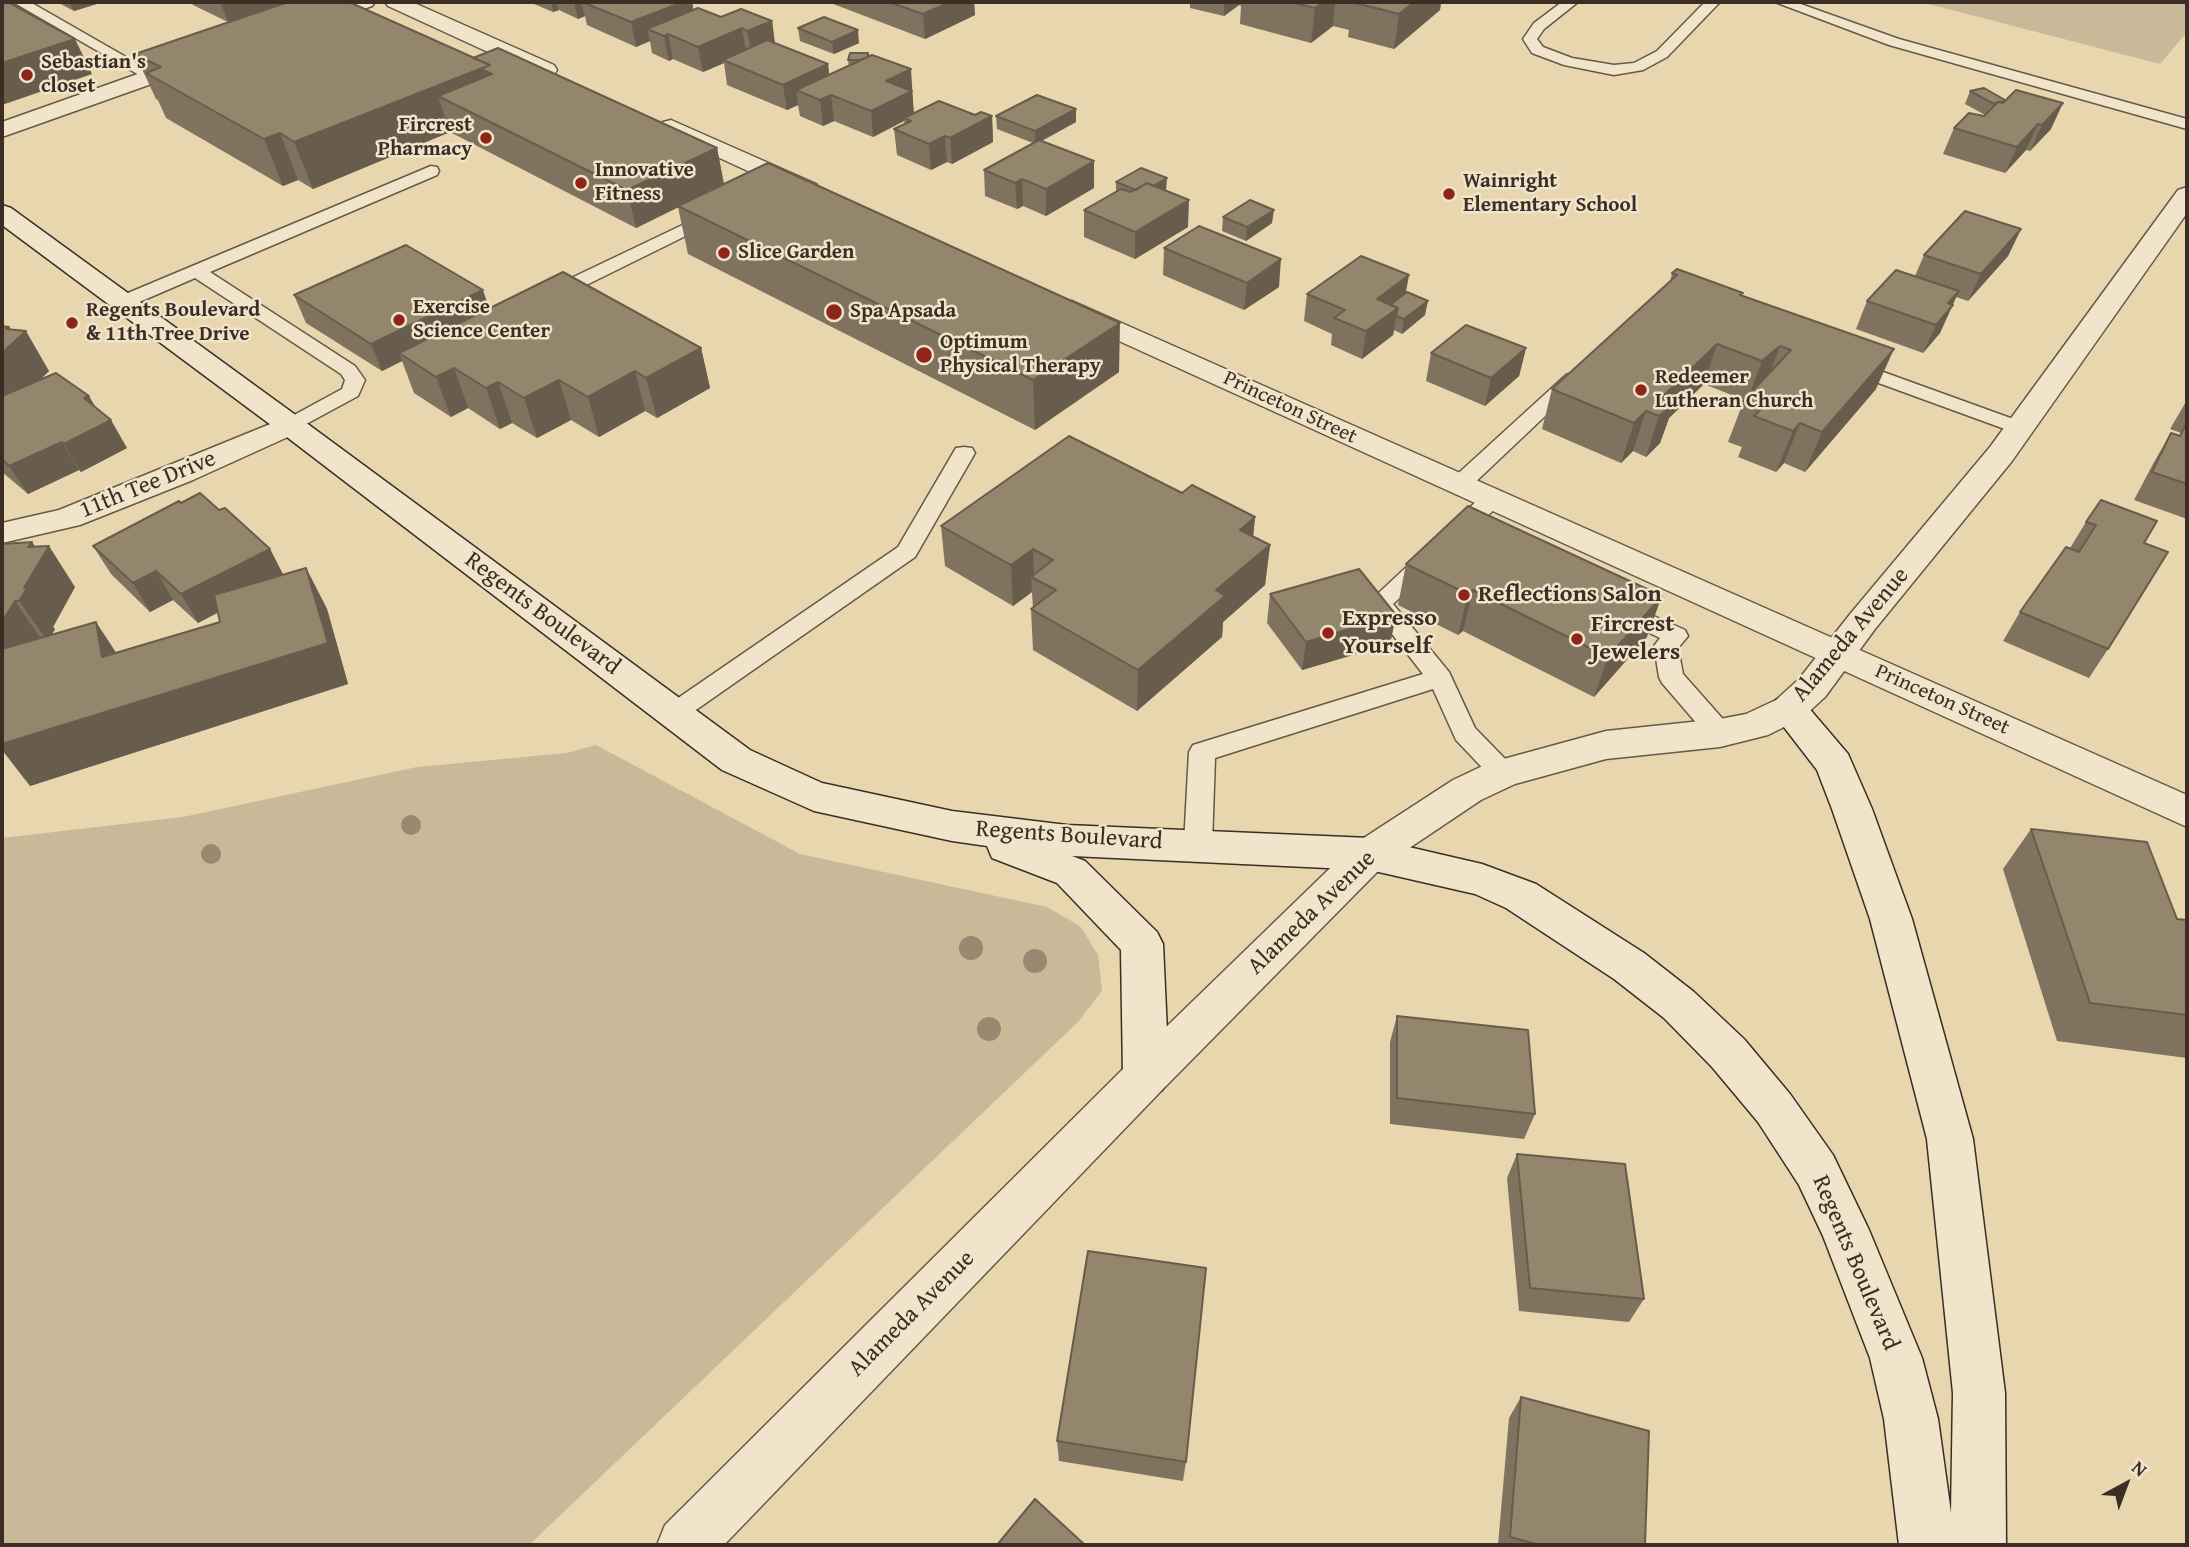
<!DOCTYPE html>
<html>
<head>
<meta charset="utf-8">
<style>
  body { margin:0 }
  #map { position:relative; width:2189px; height:1547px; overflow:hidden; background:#e8d6af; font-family:"Gentium Book Plus",serif }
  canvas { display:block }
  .frame { position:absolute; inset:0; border:4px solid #3a2e25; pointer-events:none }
  .north { position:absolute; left:2091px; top:1449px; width:70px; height:70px; -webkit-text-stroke:5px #f0e4cb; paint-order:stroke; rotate:41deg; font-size:19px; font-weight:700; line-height:28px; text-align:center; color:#3a2e25 }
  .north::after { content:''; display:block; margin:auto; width:24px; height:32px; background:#3a2e25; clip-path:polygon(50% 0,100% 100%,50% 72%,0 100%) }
</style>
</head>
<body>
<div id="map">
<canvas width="2189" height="1547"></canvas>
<div class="frame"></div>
<div class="north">N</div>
</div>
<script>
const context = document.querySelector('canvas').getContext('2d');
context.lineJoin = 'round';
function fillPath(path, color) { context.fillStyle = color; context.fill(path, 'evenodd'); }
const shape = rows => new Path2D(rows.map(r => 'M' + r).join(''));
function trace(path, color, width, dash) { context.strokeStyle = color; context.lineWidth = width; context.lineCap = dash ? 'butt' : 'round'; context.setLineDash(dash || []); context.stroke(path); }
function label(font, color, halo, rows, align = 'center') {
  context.font = font + ' "Gentium Book Plus",serif'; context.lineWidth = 5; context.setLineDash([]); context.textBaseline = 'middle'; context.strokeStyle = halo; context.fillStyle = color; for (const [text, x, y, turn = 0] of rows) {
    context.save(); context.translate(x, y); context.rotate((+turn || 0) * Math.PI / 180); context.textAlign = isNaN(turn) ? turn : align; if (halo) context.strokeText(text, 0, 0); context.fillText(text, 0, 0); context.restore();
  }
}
const green = shape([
  [1921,2,2187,2,2187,32,2160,64],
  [596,745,800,854,1047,907,1080,926,1098,955,1102,991,1078,1022,529,1545,2,1545,2,838,183,817,417,767,567,753]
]);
const service = shape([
  [13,2,30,2,159,76,156,79,146,79,13,2],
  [1562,2,1578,2,1544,29,1537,39,1543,47,1572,58,1614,65,1634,63,1657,51,1705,2,1720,2,1667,57,1643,70,1614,75,1564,65,1532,53,1523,39,1534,23,1562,2],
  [1775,2,1795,2,1899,39,2187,119,2187,129,1889,45,1775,2],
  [431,166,437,167,439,171,437,175,210,272,355,366,365,380,358,396,297,429,283,429,280,425,283,421,342,389,345,380,341,374,195,278,130,306,116,306,114,302,116,298,431,166],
  [716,209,722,210,725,214,722,218,556,300,542,300,540,296,542,292,716,209],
  [1850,360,2027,424,2030,428,2027,432,2013,432,1843,370,1840,366,1843,362,1850,360],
  [1573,373,1580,375,1583,379,1580,383,1467,490,1451,490,1448,485,1451,480,1566,375,1573,373],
  [964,447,972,448,975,453,915,557,683,719,674,722,665,719,661,713,665,707,898,547,953,453,956,448,964,447],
  [1491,493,1499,495,1502,500,1499,505,1393,604,1449,672,1475,728,1512,766,1516,773,1512,780,1503,783,1494,780,1456,740,1433,689,1215,758,1212,844,1208,851,1198,855,1188,851,1184,844,1189,752,1193,745,1423,674,1368,603,1483,495,1491,493],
  [1620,601,1685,630,1688,636,1678,648,1683,674,1729,726,1733,733,1729,740,1720,742,1711,740,1662,683,1659,677,1654,646,1660,638,1612,615,1608,609,1612,603,1620,601]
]);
const minor = shape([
  [345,2,375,2,372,6,315,27,307,28,299,27,296,22,299,17,345,2],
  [385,2,412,2,554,65,557,70,554,75,546,77,538,75,388,6,385,2],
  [194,54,202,56,205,61,202,66,2,137,2,122,194,54],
  [671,120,816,184,820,189,816,194,807,197,798,194,663,132,659,127,663,122,671,120],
  [1072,301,2187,795,2187,827,1062,315,1058,309,1062,303,1072,301],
  [290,416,301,419,305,425,301,431,193,480,80,525,2,543,2,523,59,510,290,416]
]);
const tertiary = shape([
  [2187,187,2187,213,2012,461,1875,629,1825,697,1802,718,1768,735,1720,747,1606,759,1515,784,1481,800,1384,865,1162,1090,724,1545,657,1545,665,1525,1130,1062,1356,843,1453,780,1489,763,1606,731,1720,719,1746,714,1776,700,1799,679,1851,613,1990,447,2178,190,2187,187]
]);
const secondary = shape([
  [2,205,11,208,301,419,750,750,822,783,952,811,1067,825,1370,838,1482,864,1536,884,1644,953,1694,992,1744,1039,1790,1094,1833,1155,1869,1230,1922,1358,1938,1419,1951,1513,1953,1393,1927,1139,1870,919,1832,809,1817,770,1770,709,1776,700,1789,696,1802,700,1848,754,1872,809,1912,919,1973,1139,2005,1393,2006,1545,1899,1545,1884,1419,1870,1358,1823,1236,1799,1185,1758,1122,1712,1067,1664,1018,1614,979,1506,908,1475,894,1370,870,1072,856,1085,861,1157,932,1163,944,1169,1076,1162,1090,1146,1096,1130,1090,1123,1076,1121,950,1057,883,992,858,987,846,952,841,814,811,722,770,279,431,2,225,2,205]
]);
const trees = [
  [411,825,10],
  [211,854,10],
  [971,948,12],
  [1035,961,12],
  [989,1029,12]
];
const wall = shape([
  [57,2,103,2,74,11],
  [191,2,285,2,473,58,717,148,724,184,1119,372,1035,430,688,254,678,207,636,228,450,132,313,189,298,180,283,186,166,118,158,100,156,99,135,54,228,22,193,5],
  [533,2,692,2,693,10,721,17,772,21,775,43,828,64,829,75,849,66,848,60,868,53,869,56,913,95,912,95,914,114,992,116,993,142,952,164,947,162,931,170,897,155,894,129,905,124,904,121,873,137,834,121,823,126,800,116,798,105,787,110,727,85,724,63,703,72,673,59,669,61,652,53,650,41,636,47,587,25,585,16,578,19,559,10,553,12,534,4],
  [828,2,974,2,975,15,925,39],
  [1190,2,1441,2,1440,10,1394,49,1348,37,1349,30,1333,26,1311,43,1240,24,1241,6,1239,5,1224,16,1190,8],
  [798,28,859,43,834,54,800,41],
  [1970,91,2051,129,2030,151,2026,150,2005,173,1943,154,1954,128,1985,115,1965,104],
  [996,116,1076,122,1042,141,1094,188,1046,216,1023,206,1017,209,985,196,984,170,1033,143,997,129],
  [1116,182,1166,191,1188,227,1135,259,1084,237,1084,210,1116,191],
  [1223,217,1272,223,1246,241,1222,231],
  [2021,229,2008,256,1968,301,1956,297,1940,333,1923,353,1856,329,1867,301,1915,276,1924,255],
  [1164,248,1279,287,1244,310,1163,275],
  [1672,273,1742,296,1876,389,1805,472,1784,463,1776,472,1738,457,1742,447,1728,442,1744,400,1704,384,1669,418,1660,443,1646,457,1633,451,1621,463,1542,429,1552,389,1670,282],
  [1406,293,1425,315,1402,334,1394,330,1393,335,1362,359,1331,345,1332,334,1304,321,1307,294],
  [294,295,489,309,701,348,710,388,657,418,645,411,599,437,571,420,537,438,512,423,500,429,468,408,451,417,414,393,402,361,382,371,306,323],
  [2,326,11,330,49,371,40,380,96,408,127,448,81,472,79,470,28,494,2,472],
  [1526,348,1519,376,1485,406,1426,381,1431,353],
  [2187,400,2187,519,2134,500,2154,462,2171,433,2179,436,2181,433,2170,429],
  [1182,493,1255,517,1253,536,1270,545,1265,585,1223,622,1222,637,1137,711,1033,650,1031,609,1033,608,1032,592,1013,606,945,566,941,526],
  [181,503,219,510,270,549,283,575,306,568,327,609,348,684,30,786,2,544,32,542,35,547,75,587,53,627,55,629,51,635,116,653,220,622,218,612,198,623,173,600,150,612,111,574,93,546],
  [2086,522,2144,543,2108,649,2089,678,2003,641,2020,612,2070,548],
  [1406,564,1647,637,1594,697,1463,631,1458,635,1398,605],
  [1270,594,1396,615,1390,644,1302,670,1267,623],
  [2031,829,2177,919,2187,920,2187,1058,2057,1041,2003,869],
  [1397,1016,1535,1114,1524,1139,1390,1124,1390,1042],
  [1517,1154,1644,1299,1629,1322,1519,1311,1507,1178],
  [1521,1397,1645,1545,1498,1545,1509,1418],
  [1057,1441,1186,1462,1183,1481,1059,1461]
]);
const shadedWall = shape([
  [69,2,103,2,74,11],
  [220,2,285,2,286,3,229,23],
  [551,2,556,2,559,10,553,12],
  [574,2,581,2,585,16,578,19],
  [683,2,692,2,696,23,647,29,650,41,636,47,631,22],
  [950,2,974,2,975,15,925,39,923,14],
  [1224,2,1239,2,1239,5,1224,16],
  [1323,2,1335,2,1333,26,1311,43,1315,8],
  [1414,2,1441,2,1440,10,1394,49,1399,14],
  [772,21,775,45,752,55,747,31],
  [742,28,746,53,723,60,724,63,703,72,698,47],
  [858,30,859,43,834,54,832,42],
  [668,34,673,59,669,61,664,36],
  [75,39,92,74,2,105,2,63],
  [828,64,831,89,796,90,798,105,787,110,783,85],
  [490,65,503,110,438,96,450,132,313,189,294,142],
  [911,69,914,116,904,118,904,121,873,137,871,111,886,81],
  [831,95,834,121,823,126,820,100],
  [2063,103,2051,129,2030,151,2042,125],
  [1076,109,1076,122,1035,144,1035,131],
  [992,116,993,142,952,164,950,138],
  [2038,124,2026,150,2005,173,2017,147],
  [280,133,298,180,283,186,264,139],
  [945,136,947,162,931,170,929,144],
  [717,148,724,185,636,228,627,190],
  [1094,161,1094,188,1046,216,1046,189],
  [1167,178,1166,191,1142,193],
  [1022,179,1023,206,1017,209,1015,183],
  [1189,200,1188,227,1135,259,1135,232],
  [1274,210,1272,223,1246,241,1247,227],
  [2021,229,2008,256,1968,301,1981,274],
  [1281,259,1279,287,1244,310,1247,283],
  [1409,275,1404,303,1390,313,1377,299],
  [483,290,492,317,399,353,402,361,382,371,371,344],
  [1959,291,1940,333,1923,353,1936,325,1948,303],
  [1428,301,1425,315,1402,334,1404,319],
  [1398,308,1393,335,1362,359,1366,331],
  [1120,323,1119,372,1035,430,1033,380],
  [9,327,17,340,26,331,49,371,11,407,2,393,2,353,6,329],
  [1717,344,1704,384,1669,418,1660,443,1646,457,1659,416,1661,398],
  [1780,346,1765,386,1747,401,1762,361],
  [701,348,710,388,657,418,646,378],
  [1526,348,1519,376,1485,406,1491,378],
  [1894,349,1876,389,1805,472,1822,432],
  [454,368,468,408,451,417,436,377],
  [635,371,645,411,599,437,588,397],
  [559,380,571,420,537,438,524,398],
  [498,382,512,423,500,429,486,388],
  [89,396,105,423,111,420,127,448,81,472,64,444,84,398],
  [1646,411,1633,451,1621,463,1634,423],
  [1800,423,1784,463,1776,472,1793,431],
  [62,442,79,470,28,494,9,466],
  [1255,517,1251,558,1240,530],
  [32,542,42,557,49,546,75,587,53,627,55,629,48,642,19,601,28,547],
  [1270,545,1265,585,1223,622,1222,637,1137,711,1138,670,1216,590],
  [270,549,285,578,198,623,181,594],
  [1033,549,1034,578,1031,577,1032,592,1013,606,1011,565],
  [306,568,327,609,348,684,30,786,2,750,2,744,328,643],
  [156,571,173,600,150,612,133,583],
  [1473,590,1463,631,1458,635,1468,594],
  [1662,596,1647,637,1594,697,1608,657],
  [15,601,43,642,2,713,2,622],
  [1396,615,1390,644,1302,670,1306,642],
  [96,622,123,663,102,657]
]);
const building = shape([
  [2,2,8,2,75,39,2,63,2,2],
  [288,2,349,2,490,65,294,142,280,133,264,139,146,73,161,67,135,54,288,2],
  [582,2,683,2,631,22,582,2],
  [889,2,950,2,923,14,889,2],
  [1291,2,1323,2,1315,8,1291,2],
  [1352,2,1414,2,1399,14,1352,2],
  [698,8,721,17,741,9,772,21,747,31,742,28,698,47,668,34,664,36,647,29,698,8],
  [824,17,858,30,832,42,798,28,824,17],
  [767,40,828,64,783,85,723,60,767,40],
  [498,48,717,148,627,190,438,96,492,74,481,69,490,65,473,58,498,48],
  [850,53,868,53,868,57,860,60,848,60,850,53],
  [872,55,911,69,886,81,912,91,871,111,831,95,820,100,796,90,872,55],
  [1984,88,2005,100,2003,102,1998,102,1994,104,1970,91,1984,88],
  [2016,90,2063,103,2042,125,2038,124,2017,147,1954,128,1969,113,1984,116,1998,102,2003,103,2016,90],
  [1037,95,1076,109,1035,131,996,116,1037,95],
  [939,101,975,115,981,112,992,116,950,138,945,136,929,144,894,129,911,121,904,118,939,101],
  [1039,140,1094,161,1046,189,1022,179,1015,183,984,170,1039,140],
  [768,163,1120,323,1033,380,678,206,768,163],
  [1141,168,1167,178,1153,186,1147,183,1136,190,1116,182,1141,168],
  [1147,183,1189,200,1135,232,1084,210,1121,189,1131,192,1147,183],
  [1250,200,1274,210,1247,227,1223,217,1250,200],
  [1965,211,2021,229,1981,274,1924,255,1965,211],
  [1199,226,1281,259,1247,283,1164,248,1199,226],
  [406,245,483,290,371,344,294,295,406,245],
  [1361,256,1409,275,1377,299,1398,308,1366,331,1334,318,1345,310,1307,294,1361,256],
  [1677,269,1743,293,1740,295,1894,349,1822,432,1800,423,1793,431,1754,416,1762,408,1743,401,1791,350,1780,346,1762,361,1717,344,1661,398,1674,403,1659,416,1646,411,1634,423,1552,389,1677,275,1672,273,1677,269],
  [1896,270,1959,291,1948,303,1953,305,1936,325,1867,301,1896,270],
  [563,272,701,348,646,378,635,371,588,397,559,380,524,398,498,382,486,388,454,368,436,377,399,353,563,272],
  [1407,292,1428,301,1404,319,1396,316,1398,308,1390,305,1407,292],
  [1466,325,1526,348,1491,378,1431,353,1466,325],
  [2,326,9,327,6,329,26,331,2,353,2,326],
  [56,373,89,396,84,398,111,420,64,444,62,442,9,466,2,459,2,396,56,373],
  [2187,422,2187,484,2152,472,2171,433,2180,436,2187,422],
  [1069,436,1182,493,1192,485,1255,517,1240,530,1270,545,1216,590,1225,596,1138,670,1031,609,1056,590,1031,577,1053,560,1033,549,1011,565,941,526,1069,436],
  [200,493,219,510,225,508,270,549,181,594,156,571,133,583,93,546,179,501,181,503,200,493],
  [2101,500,2157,521,2144,543,2168,552,2108,649,2020,612,2066,547,2079,552,2096,525,2086,522,2101,500],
  [1468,506,1662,596,1608,657,1473,590,1468,594,1406,564,1468,506],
  [32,542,28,547,49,546,24,588,27,588,19,601,15,601,2,622,2,544,32,542],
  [306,568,328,643,2,744,2,649,96,622,102,657,220,622,214,595,306,568],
  [1359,569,1396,615,1306,642,1270,594,1359,569],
  [2031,829,2147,842,2177,919,2187,920,2187,1015,2090,1003,2031,829],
  [1397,1016,1528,1030,1535,1114,1397,1098,1397,1016],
  [1517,1154,1625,1164,1644,1299,1530,1288,1517,1154],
  [1088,1251,1206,1268,1186,1462,1057,1441,1088,1251],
  [1521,1397,1649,1431,1645,1545,1540,1545,1510,1537,1521,1397],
  [1035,1499,1085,1545,997,1545,1035,1499]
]);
const markers = [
  [27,75,7,"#8f2418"],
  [486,138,7,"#8f2418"],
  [581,183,7,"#8f2418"],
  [1449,194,7,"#8f2418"],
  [724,253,7,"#8f2418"],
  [834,312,9,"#8f2418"],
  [399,320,7,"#8f2418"],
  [72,323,7,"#8f2418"],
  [924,355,9,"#8f2418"],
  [1641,390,7,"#8f2418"],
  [1464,595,7,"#8f2418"],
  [1328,633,7,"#8f2418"],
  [1577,639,7,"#8f2418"]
];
const farPoinames = [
  ["Sebastian's",41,63],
  ["closet",41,87],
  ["Fircrest",472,126,"right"],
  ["Pharmacy",472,150,"right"],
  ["Innovative",595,171],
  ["Fitness",595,195],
  ["Wainright",1463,182],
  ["Elementary School",1463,206],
  ["Slice Garden",738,253],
  ["Exercise",413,308],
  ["Science Center",413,332],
  ["Regents Boulevard",86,311],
  ["& 11th Tree Drive",86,335],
  ["Spa Apsada",850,312],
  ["Optimum",940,343],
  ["Physical Therapy",940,367],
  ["Redeemer",1655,378],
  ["Lutheran Church",1655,402]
];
const farStreetnames = [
  ["Princeton Street",1290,408,25],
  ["Princeton Street",1942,700,24]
];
const streetNames = [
  ["11th Tee Drive",148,485,-22],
  ["Regents Boulevard",542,614,37],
  ["Alameda Avenue",1851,635,-50],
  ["Regents Boulevard",1069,836,4],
  ["Alameda Avenue",1312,913,-44],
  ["Regents Boulevard",1855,1263,67],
  ["Alameda Avenue",912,1314,-45]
];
const poiNames = [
  ["Reflections Salon",1478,595],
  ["Expresso",1342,619],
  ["Yourself",1342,647],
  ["Fircrest",1591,625],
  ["Jewelers",1591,653]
];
fillPath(green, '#cab998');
trace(service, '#665848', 3);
trace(minor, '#665848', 3);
trace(tertiary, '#665848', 3);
trace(secondary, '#3a2e25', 3);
fillPath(service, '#f0e4cb');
fillPath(minor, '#f0e4cb');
fillPath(tertiary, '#f0e4cb');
fillPath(secondary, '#f0e4cb');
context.fillStyle = '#988970';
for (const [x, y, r] of trees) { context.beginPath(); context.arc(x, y, r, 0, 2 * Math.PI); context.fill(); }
fillPath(wall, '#7f725e');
fillPath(shadedWall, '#685d4c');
fillPath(building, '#94856d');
trace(building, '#685d4c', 2);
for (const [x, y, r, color] of markers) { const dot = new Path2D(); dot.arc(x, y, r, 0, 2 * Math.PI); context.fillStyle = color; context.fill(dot); trace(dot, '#f0e4cb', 2.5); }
label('bold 21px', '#3a2e25', '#f0e4cb', farPoinames, 'left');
label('21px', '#3a2e25', '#f0e4cb', farStreetnames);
label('24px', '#3a2e25', '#f0e4cb', streetNames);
label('bold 24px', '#3a2e25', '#f0e4cb', poiNames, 'left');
</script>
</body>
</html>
